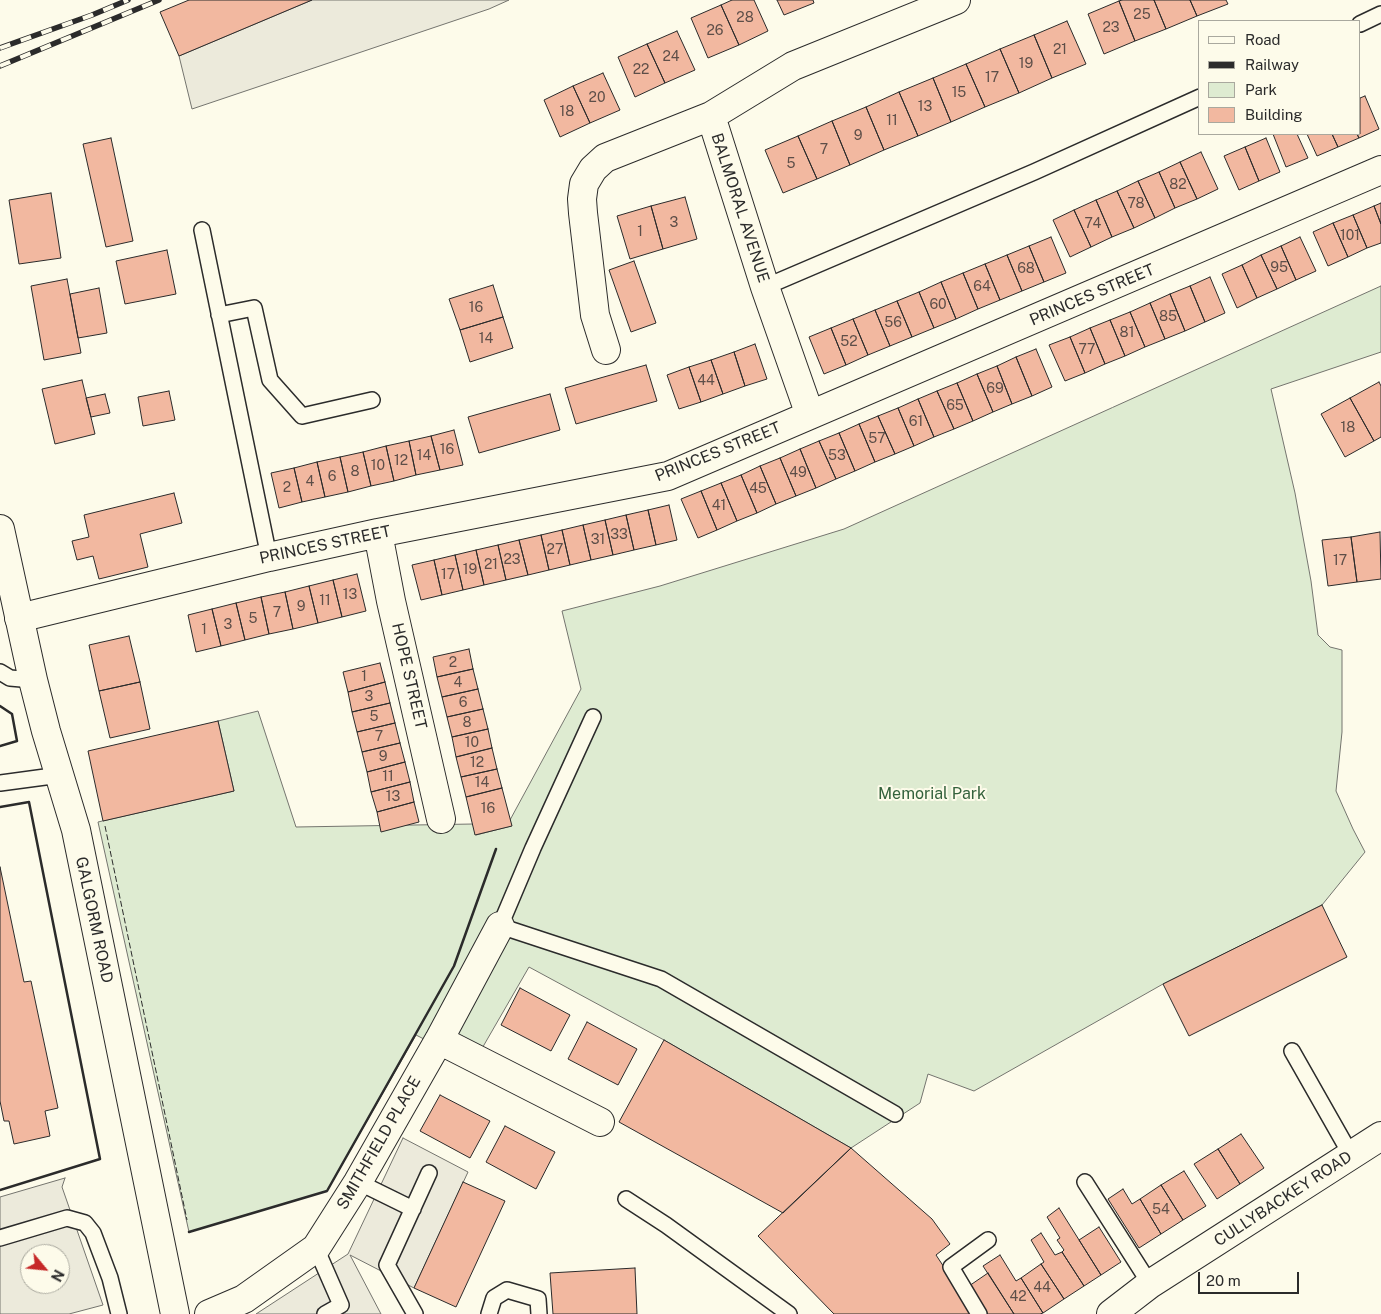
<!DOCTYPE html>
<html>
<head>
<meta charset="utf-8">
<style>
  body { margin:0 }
  #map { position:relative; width:1381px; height:1314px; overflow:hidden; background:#fdfbea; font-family:"Public Sans",sans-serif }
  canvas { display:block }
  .legend { position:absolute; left:1198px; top:20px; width:162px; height:115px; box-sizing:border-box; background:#fdfbea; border:1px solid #a9a89e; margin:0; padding:6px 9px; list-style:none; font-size:15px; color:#2b2b2b }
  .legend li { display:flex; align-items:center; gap:10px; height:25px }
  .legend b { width:25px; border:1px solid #a9a89e }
  .north { position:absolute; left:20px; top:1244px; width:50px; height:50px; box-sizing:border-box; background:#fdfbea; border:1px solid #a9a89e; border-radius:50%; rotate:118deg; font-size:14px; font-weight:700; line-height:20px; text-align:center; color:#2b2b2b }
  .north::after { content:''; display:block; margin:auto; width:18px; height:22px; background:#c62828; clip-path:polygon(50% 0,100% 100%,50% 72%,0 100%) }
  .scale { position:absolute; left:1198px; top:1272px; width:101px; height:22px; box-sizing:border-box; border:2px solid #2b2b2b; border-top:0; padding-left:6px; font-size:15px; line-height:18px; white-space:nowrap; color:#2b2b2b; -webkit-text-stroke:4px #fdfbea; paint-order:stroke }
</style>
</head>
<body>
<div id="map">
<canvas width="1381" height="1314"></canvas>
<ul class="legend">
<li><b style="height:6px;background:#fdfbea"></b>Road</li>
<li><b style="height:6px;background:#2b2b2b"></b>Railway</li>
<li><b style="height:14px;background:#deebd1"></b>Park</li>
<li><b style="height:14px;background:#f2b8a0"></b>Building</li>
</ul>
<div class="north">N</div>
<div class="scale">20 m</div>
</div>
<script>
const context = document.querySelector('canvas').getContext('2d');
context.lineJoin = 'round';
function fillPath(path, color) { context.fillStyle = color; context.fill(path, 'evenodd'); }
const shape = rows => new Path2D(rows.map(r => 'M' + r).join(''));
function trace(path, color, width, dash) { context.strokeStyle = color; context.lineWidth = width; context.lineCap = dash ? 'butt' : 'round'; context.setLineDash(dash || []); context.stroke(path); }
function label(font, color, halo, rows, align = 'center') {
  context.font = font + ' "Public Sans",sans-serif'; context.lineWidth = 4; context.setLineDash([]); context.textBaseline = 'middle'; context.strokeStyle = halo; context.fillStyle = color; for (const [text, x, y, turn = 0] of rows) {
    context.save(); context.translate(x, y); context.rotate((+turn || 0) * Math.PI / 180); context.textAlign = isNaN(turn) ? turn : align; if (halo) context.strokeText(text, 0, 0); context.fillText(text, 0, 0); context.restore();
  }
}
const green = shape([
  [1381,286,1381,352,1271,389,1295,493,1311,581,1318,635,1330,647,1342,650,1342,732,1336,791,1353,829,1365,852,1322,905,1163,984,974,1091,928,1074,920,1103,851,1148,664,1040,529,967,473,1064,416,1035,327,1191,189,1232,98,822,234,791,218,721,258,711,296,827,473,824,476,835,511,826,510,820,581,689,562,611,660,586,844,529,1381,286]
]);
const parking = shape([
  [312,0,509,0,489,9,192,109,179,56,312,0],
  [403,1138,468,1172,414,1288,350,1255,381,1314,256,1314,348,1254,403,1138],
  [65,1178,62,1187,103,1305,69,1314,0,1314,0,1197,65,1178],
  [30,1254,60,1254,60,1284,30,1284,30,1254]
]);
const building = shape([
  [189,0,312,0,179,56,160,12,189,0],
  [732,0,754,0,768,31,739,45,721,5,732,0],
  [777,0,813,0,814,3,784,15,777,0],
  [1122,0,1154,0,1166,29,1135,41,1119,1,1122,0],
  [1154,0,1190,0,1197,16,1166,29,1154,0],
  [1190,0,1226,0,1228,4,1197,16,1190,0],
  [1119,1,1135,41,1104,54,1088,14,1119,1],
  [721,5,739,45,708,58,691,18,721,5],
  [1067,21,1086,64,1052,78,1034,35,1067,21],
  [677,31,695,70,665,83,647,44,677,31],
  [1034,35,1052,78,1019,93,1000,49,1034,35],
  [647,44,665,83,635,97,618,57,647,44],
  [1000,49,1019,93,985,107,966,64,1000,49],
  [966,64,985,107,951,122,933,78,966,64],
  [603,73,620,110,590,123,573,86,603,73],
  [933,78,951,122,918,136,899,92,933,78],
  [573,86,590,123,560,137,544,100,573,86],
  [899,92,918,136,884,150,866,107,899,92],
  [1365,96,1379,129,1359,138,1357,134,1360,134,1360,98,1365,96],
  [866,107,884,150,850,165,832,121,866,107],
  [832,121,850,165,817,179,798,136,832,121],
  [1273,134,1297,134,1308,158,1286,167,1273,134],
  [1307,134,1332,134,1338,147,1317,156,1307,134],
  [1332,134,1357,134,1359,138,1338,147,1332,134],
  [798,136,817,179,783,193,765,150,798,136],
  [111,138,133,241,106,247,83,144,111,138],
  [1266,138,1280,172,1259,181,1245,147,1266,138],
  [1245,147,1259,181,1239,190,1224,156,1245,147],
  [1201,152,1218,189,1197,199,1180,162,1201,152],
  [1180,162,1197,199,1175,208,1159,172,1180,162],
  [1159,172,1175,208,1155,218,1138,181,1159,172],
  [1138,181,1155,218,1134,228,1117,191,1138,181],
  [1117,191,1134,228,1112,237,1096,200,1117,191],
  [51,193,61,258,19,264,9,200,51,193],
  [685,197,697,239,663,249,651,206,685,197],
  [1096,200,1112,237,1091,247,1074,210,1096,200],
  [1381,203,1381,224,1374,206,1381,203],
  [651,206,663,249,630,259,617,216,651,206],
  [1374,206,1381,224,1381,243,1367,248,1353,215,1374,206],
  [1074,210,1091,247,1070,257,1053,220,1074,210],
  [1353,215,1367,248,1348,257,1333,223,1353,215],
  [1333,223,1348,257,1328,266,1313,232,1333,223],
  [1051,237,1066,273,1044,282,1029,246,1051,237],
  [1300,237,1316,271,1296,280,1281,246,1300,237],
  [1029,246,1044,282,1022,291,1007,255,1029,246],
  [1281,246,1296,280,1277,289,1261,255,1281,246],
  [167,250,176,294,125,304,116,261,167,250],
  [1007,255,1022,291,1000,300,985,264,1007,255],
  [1261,255,1277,289,1257,298,1242,265,1261,255],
  [634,261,656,323,631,332,609,270,634,261],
  [985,264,1000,300,978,309,963,273,985,264],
  [1242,265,1257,298,1237,308,1222,274,1242,265],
  [963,273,978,309,956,319,941,282,963,273],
  [1210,277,1225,313,1205,322,1190,286,1210,277],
  [67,279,81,353,44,360,31,286,67,279],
  [941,282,956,319,934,328,919,292,941,282],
  [493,285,503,317,460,330,449,299,493,285],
  [1190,286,1205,322,1185,331,1170,294,1190,286],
  [99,288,107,333,78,338,70,294,99,288],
  [919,292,934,328,912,337,897,301,919,292],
  [1170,294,1185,331,1165,339,1150,303,1170,294],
  [897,301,912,337,890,346,875,310,897,301],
  [1150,303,1165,339,1145,347,1130,312,1150,303],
  [875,310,890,346,868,355,853,319,875,310],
  [1130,312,1145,347,1125,356,1110,320,1130,312],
  [503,317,513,348,470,362,460,330,503,317],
  [853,319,868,355,846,365,831,328,853,319],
  [1110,320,1125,356,1105,364,1090,328,1110,320],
  [831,328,846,365,824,374,809,337,831,328],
  [1090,328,1105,364,1085,373,1070,337,1090,328],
  [1070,337,1085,373,1065,381,1049,345,1070,337],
  [755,344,767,379,745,386,734,352,755,344],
  [1036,349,1052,387,1032,396,1016,357,1036,349],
  [734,352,745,386,723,394,711,360,734,352],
  [1016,357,1032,396,1012,404,997,366,1016,357],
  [711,360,723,394,701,402,689,367,711,360],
  [646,365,657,401,576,424,565,388,646,365],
  [997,366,1012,404,993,412,977,374,997,366],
  [689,367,701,402,679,409,667,375,689,367],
  [977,374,993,412,973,421,957,383,977,374],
  [82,380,95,434,55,444,42,389,82,380],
  [1379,382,1381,386,1381,437,1374,441,1350,398,1379,382],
  [957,383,973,421,954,429,937,391,957,383],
  [169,391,175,420,143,426,138,397,169,391],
  [937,391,954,429,934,437,918,399,937,391],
  [105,394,110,413,91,417,86,398,105,394],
  [550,394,560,430,479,453,468,417,550,394],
  [1350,398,1374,441,1345,457,1321,414,1350,398],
  [918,399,934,437,914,446,898,408,918,399],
  [898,408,914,446,895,454,878,416,898,408],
  [878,416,895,454,875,462,859,424,878,416],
  [859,424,875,462,855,471,839,433,859,424],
  [454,430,463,465,440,470,431,436,454,430],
  [839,433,855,471,836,479,819,441,839,433],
  [431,436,440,470,416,475,409,441,431,436],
  [409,441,416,475,394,481,386,446,409,441],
  [819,441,836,479,816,488,800,449,819,441],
  [386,446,394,481,371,486,363,452,386,446],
  [800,449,816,488,796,496,780,458,800,449],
  [363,452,371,486,348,492,340,457,363,452],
  [340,457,348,492,325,497,317,462,340,457],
  [780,458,796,496,776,504,760,466,780,458],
  [317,462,325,497,302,502,294,468,317,462],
  [760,466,776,504,757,513,741,475,760,466],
  [294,468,302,502,279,508,271,473,294,468],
  [741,475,757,513,737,521,721,483,741,475],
  [721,483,737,521,717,530,701,491,721,483],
  [701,491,717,530,698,538,681,499,701,491],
  [174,493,182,523,140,534,148,567,99,579,93,556,77,560,72,541,89,537,84,515,174,493],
  [669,505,677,540,656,545,648,510,669,505],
  [648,510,656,545,634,550,626,515,648,510],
  [626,515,634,550,613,555,605,520,626,515],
  [605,520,613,555,591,560,583,525,605,520],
  [583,525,591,560,570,565,562,530,583,525],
  [562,530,570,565,549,570,541,535,562,530],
  [1380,532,1381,579,1357,582,1351,537,1380,532],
  [541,535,549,570,528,575,519,540,541,535],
  [1351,537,1357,582,1328,586,1322,540,1351,537],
  [519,540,528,575,506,580,498,545,519,540],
  [498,545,506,580,484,585,476,550,498,545],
  [476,550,484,585,463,590,455,555,476,550],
  [455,555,463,590,442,595,434,560,455,555],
  [434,560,442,595,421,600,412,565,434,560],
  [357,574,366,611,342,617,333,580,357,574],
  [333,580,342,617,318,623,309,586,333,580],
  [309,586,318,623,293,629,285,592,309,586],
  [285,592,293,629,269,634,261,597,285,592],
  [261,597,269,634,245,640,236,603,261,597],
  [236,603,245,640,221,646,212,609,236,603],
  [212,609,221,646,196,652,188,615,212,609],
  [129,636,140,682,99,691,89,645,129,636],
  [469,649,473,669,437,677,433,657,469,649],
  [380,663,385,682,348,692,343,672,380,663],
  [473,669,478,689,442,697,437,677,473,669],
  [140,682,150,729,110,738,99,691,140,682],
  [385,682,390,703,352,712,348,692,385,682],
  [478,689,483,709,447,717,442,697,478,689],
  [390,703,395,723,357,732,352,712,390,703],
  [483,709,488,729,452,737,447,717,483,709],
  [218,721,234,791,103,821,88,751,218,721],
  [395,723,400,743,362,752,357,732,395,723],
  [488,729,492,748,456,757,452,737,488,729],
  [400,743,405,762,367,772,362,752,400,743],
  [492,748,497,769,461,777,456,757,492,748],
  [405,762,410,782,371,792,367,772,405,762],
  [497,769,502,788,466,797,461,777,497,769],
  [410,782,414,802,377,812,371,792,410,782],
  [502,788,512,826,475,835,466,797,502,788],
  [414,802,419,822,381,832,377,812,414,802],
  [0,867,24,982,31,981,58,1108,45,1111,50,1136,14,1144,9,1121,4,1121,0,1101,0,867],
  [1322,905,1347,957,1189,1036,1163,984,1322,905],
  [520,988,570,1015,551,1051,501,1025,520,988],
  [587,1022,637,1049,618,1085,568,1059,587,1022],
  [664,1040,851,1148,783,1213,619,1122,664,1040],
  [440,1095,490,1121,470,1158,420,1131,440,1095],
  [505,1126,555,1152,536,1189,486,1162,505,1126],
  [1241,1134,1264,1168,1240,1184,1218,1149,1241,1134],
  [851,1148,932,1219,950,1244,936,1255,975,1314,834,1314,758,1236,851,1148],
  [1218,1149,1240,1184,1217,1199,1194,1164,1218,1149],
  [1184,1171,1206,1206,1183,1220,1161,1185,1184,1171],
  [463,1182,505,1201,456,1307,414,1288,463,1182],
  [1161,1185,1183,1220,1161,1234,1140,1199,1161,1185],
  [1123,1189,1132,1204,1140,1199,1161,1234,1139,1248,1108,1199,1123,1189],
  [1059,1208,1101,1275,1084,1286,1062,1252,1064,1250,1057,1240,1060,1238,1047,1217,1059,1208],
  [1099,1227,1121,1262,1101,1275,1079,1240,1099,1227],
  [1041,1233,1055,1255,1062,1252,1084,1286,1064,1299,1041,1264,1044,1262,1031,1240,1041,1233],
  [1000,1255,1016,1281,1021,1278,1043,1313,1040,1314,1014,1314,983,1266,1000,1255],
  [1041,1264,1064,1299,1043,1313,1021,1278,1041,1264],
  [635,1268,637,1314,553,1314,550,1273,635,1268],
  [988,1273,1014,1314,987,1314,969,1286,988,1273]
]);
const lane = shape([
  [1360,24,1381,14],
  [202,230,269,557],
  [765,287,1034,172,1200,97],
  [219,315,254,308,270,380,302,416,372,400],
  [0,672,10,678,33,680],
  [593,717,533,848,500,926,661,979,895,1114],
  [0,783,60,775],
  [1292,1051,1351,1155],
  [358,1182,413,1209],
  [1085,1182,1150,1284],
  [626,1199,666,1225,789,1314],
  [0,1238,67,1218,85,1223,93,1233,110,1278,119,1314],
  [316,1248,341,1305,325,1314],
  [415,1314,387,1265,429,1173],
  [489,1314,494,1298,507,1290,538,1299,539,1314],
  [979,1314,951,1267,988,1240]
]);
const street = shape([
  [606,350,595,315,583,213,582,199,584,184,593,169,605,158,711,116],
  [810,415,765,287,711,116,793,66,956,0],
  [378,533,391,601,441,819],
  [19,618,269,557,378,533,668,476,1381,170],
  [439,1040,600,1122],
  [209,1314,244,1299,316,1248,358,1182,439,1040,500,926]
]);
const secondary = shape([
  [1111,1314,1150,1284,1381,1136]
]);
const primary = shape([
  [0,529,33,680,46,731,76,830,175,1314]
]);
const rail = shape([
  [0,48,92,15,128,0],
  [0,66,159,0]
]);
const fence = shape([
  [105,826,187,1220]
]);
const wall = shape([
  [0,706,12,714,17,741,0,746],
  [0,807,29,802,100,1159,0,1190],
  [189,1232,327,1191,454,966,496,849]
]);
const numberNames = [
  ["25",1142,15],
  ["28",745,18],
  ["23",1111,28],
  ["26",715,31],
  ["21",1060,50],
  ["24",671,57],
  ["19",1026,64],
  ["22",641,70],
  ["17",992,78],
  ["15",959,93],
  ["20",597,98],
  ["13",925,107],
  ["18",567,112],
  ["11",892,121],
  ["9",858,136],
  ["7",824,150],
  ["5",791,164],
  ["82",1178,185],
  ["78",1136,204],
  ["3",674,223],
  ["74",1093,224],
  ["1",640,232],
  ["101",1350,236],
  ["95",1279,268],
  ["68",1026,269],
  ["64",982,287],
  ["60",938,305],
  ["16",476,308],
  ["85",1168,317],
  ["56",893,323],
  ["81",1127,333],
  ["14",486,339],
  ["52",849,342],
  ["77",1087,350],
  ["44",706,381],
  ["69",995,389],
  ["65",955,406],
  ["61",916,422],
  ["18",1348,428],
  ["57",877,439],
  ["16",447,450],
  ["14",424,456],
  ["53",837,456],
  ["12",401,461],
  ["10",378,466],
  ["8",355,472],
  ["49",798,473],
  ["6",332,477],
  ["4",310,482],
  ["2",287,488],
  ["45",758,489],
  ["41",719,506],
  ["33",619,535],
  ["31",598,540],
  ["27",555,550],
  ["23",512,560],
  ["17",1340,561],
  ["21",491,565],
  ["19",470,570],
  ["17",448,575],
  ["13",350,595],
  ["11",325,601],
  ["9",301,607],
  ["7",277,613],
  ["5",253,619],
  ["3",228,625],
  ["1",204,630],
  ["2",453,663],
  ["1",364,677],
  ["4",458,683],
  ["3",369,697],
  ["6",463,703],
  ["5",374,717],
  ["8",467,723],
  ["7",379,737],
  ["10",472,743],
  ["9",383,757],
  ["12",477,763],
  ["11",388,777],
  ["14",482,783],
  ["13",393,797],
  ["16",488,809],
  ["54",1161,1210],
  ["44",1042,1288],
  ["42",1018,1297]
];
const streetNames = [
  ["BALMORAL AVENUE",740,208,72],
  ["PRINCES STREET",1092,295,-23],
  ["PRINCES STREET",718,452,-22],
  ["PRINCES STREET",325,545,-12],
  ["HOPE STREET",409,676,77],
  ["GALGORM ROAD",94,920,78],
  ["SMITHFIELD PLACE",379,1143,-60],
  ["CULLYBACKEY ROAD",1283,1199,-33]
];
const parkNames = [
  ["Memorial Park",932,794]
];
fillPath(green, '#deebd1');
trace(green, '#74746e', 1);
fillPath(parking, '#eceadb');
trace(parking, '#74746e', 1);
fillPath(building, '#f2b8a0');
trace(building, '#2b2b2b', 1);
trace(lane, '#2b2b2b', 18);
trace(street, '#2b2b2b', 30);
trace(secondary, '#2b2b2b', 30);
trace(primary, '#2b2b2b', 30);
trace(lane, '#fdfbea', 15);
trace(street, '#fdfbea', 28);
trace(secondary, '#fdfbea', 28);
trace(primary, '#fdfbea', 28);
trace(rail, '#2b2b2b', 5.5);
trace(rail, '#fdfbea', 4, [11]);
trace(fence, '#2b2b2b', 1, [6, 2.5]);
trace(wall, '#2b2b2b', 2.5);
label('14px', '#5d4e48', null, numberNames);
label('16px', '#2b2b2b', '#fdfbea', streetNames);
label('16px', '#34623c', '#fdfbea', parkNames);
</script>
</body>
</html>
